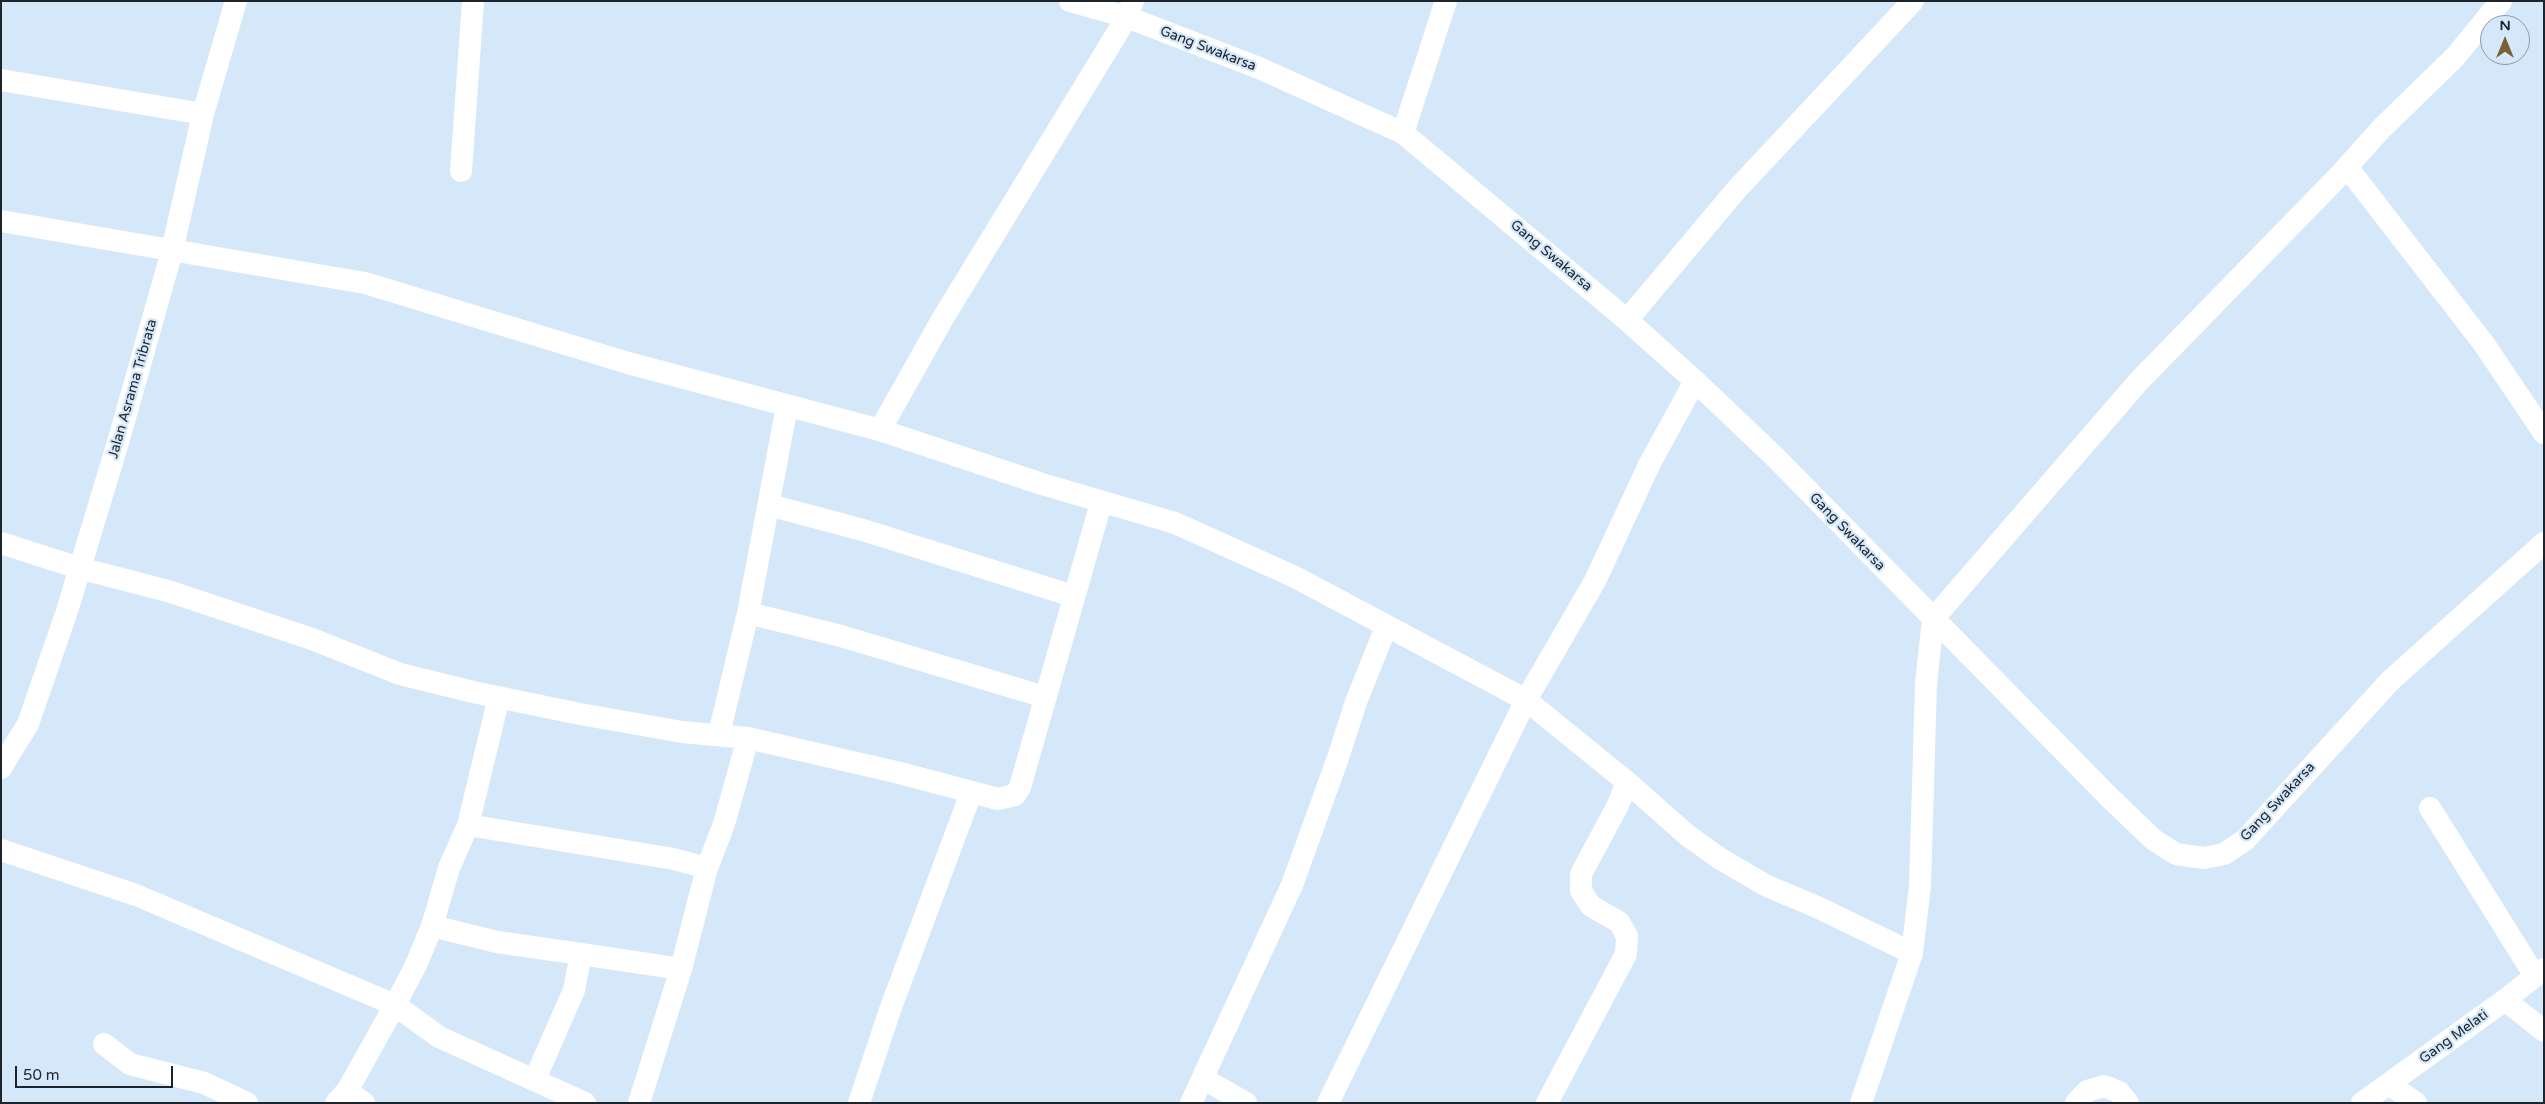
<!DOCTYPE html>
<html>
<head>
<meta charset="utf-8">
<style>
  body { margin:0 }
  #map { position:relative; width:2545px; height:1104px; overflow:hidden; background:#d5e8fa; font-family:"Varela Round",sans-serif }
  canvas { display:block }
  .frame { position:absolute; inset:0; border:2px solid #1d242b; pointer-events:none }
  .north { position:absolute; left:2480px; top:15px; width:50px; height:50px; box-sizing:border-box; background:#d5e8fa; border:1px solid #8b9aa7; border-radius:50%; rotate:0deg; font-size:14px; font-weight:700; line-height:20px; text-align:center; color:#1d242b }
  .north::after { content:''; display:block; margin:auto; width:18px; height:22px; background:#7a6032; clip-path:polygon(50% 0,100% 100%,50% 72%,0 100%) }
  .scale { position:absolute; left:15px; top:1066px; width:158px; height:22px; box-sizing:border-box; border:2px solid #1d242b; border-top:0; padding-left:6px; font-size:15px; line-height:18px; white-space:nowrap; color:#1d242b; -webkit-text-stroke:4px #d5e8fa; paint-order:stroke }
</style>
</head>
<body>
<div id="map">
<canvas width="2545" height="1104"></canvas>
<div class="frame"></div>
<div class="north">N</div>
<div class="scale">50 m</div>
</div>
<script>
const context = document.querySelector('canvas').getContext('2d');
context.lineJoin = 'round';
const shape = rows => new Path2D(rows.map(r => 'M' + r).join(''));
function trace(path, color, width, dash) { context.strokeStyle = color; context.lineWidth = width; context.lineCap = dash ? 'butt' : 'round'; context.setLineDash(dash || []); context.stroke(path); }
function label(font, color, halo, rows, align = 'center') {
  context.font = font + ' "Varela Round",sans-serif'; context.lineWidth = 4.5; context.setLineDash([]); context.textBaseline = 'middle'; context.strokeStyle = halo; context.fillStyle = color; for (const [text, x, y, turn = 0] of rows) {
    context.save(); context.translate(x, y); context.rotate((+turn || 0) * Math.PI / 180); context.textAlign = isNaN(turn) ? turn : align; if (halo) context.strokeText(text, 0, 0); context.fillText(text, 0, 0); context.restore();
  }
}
const street = shape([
  [1070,1,1127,17,1259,68,1403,133,1627,320,1695,381,1776,458,2111,799,2154,840,2176,854,2204,858,2224,854,2245,840,2390,681,2544,543],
  [1,80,203,114],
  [1403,133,1446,1],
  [2347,167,2484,344,2544,433],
  [461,171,473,1],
  [1,221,365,283,628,363,880,430,1042,484,1175,523,1295,577,1526,700,1627,782,1687,835,1719,858,1767,886,1817,907,1912,953],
  [1627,320,1737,189,1913,1],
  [880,430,943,318,1127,17,1133,1],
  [769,505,863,530,1073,596],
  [1,543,79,568,168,591,312,639,400,674,473,692,580,714,682,732,748,738,900,773,998,799,1015,795,1020,787,1101,503],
  [748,613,841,636,1045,697],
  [719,734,748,613,787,406],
  [1,768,28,724,67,611,119,439,172,251,203,114,236,1],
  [2430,808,2535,976],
  [468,825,674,859,707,868,724,824,748,738],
  [1,850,136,895,395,1005,439,1037,585,1103],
  [432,926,497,942,581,954,574,990,535,1079],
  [581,954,681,969],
  [2505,1000,2544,1031],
  [104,1044,130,1064,204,1083,247,1103],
  [1204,1079,1246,1103],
  [2389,1084,2416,1103],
  [347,1091,364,1103],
  [336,1103,347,1091,395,1005,416,965,432,926,449,868,468,825,499,697],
  [639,1103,681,969,707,868],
  [859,1103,890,1010,971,793],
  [1191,1103,1292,885,1338,758,1356,702,1386,627],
  [1328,1103,1526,700,1595,581,1650,463,1695,381],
  [1547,1103,1626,954,1627,936,1619,922,1591,906,1581,891,1581,874,1618,805,1627,782],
  [1861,1103,1912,953,1920,886,1926,684,1933,619,2139,381,2336,179,2382,128,2455,57,2501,1],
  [2076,1103,2087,1091,2104,1086,2119,1092,2128,1103],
  [2362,1103,2505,1000,2544,969]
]);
const streetNames = [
  ["Gang Swakarsa",1208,49,21],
  ["Gang Swakarsa",1551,256,40],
  ["Jalan Asrama Tribrata",133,389,-74],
  ["Gang Swakarsa",1847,532,46],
  ["Gang Swakarsa",2278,802,-47],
  ["Gang Melati",2454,1037,-36]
];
trace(street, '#fff', 22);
label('14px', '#1d242b', '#d5e8fa', streetNames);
</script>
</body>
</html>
